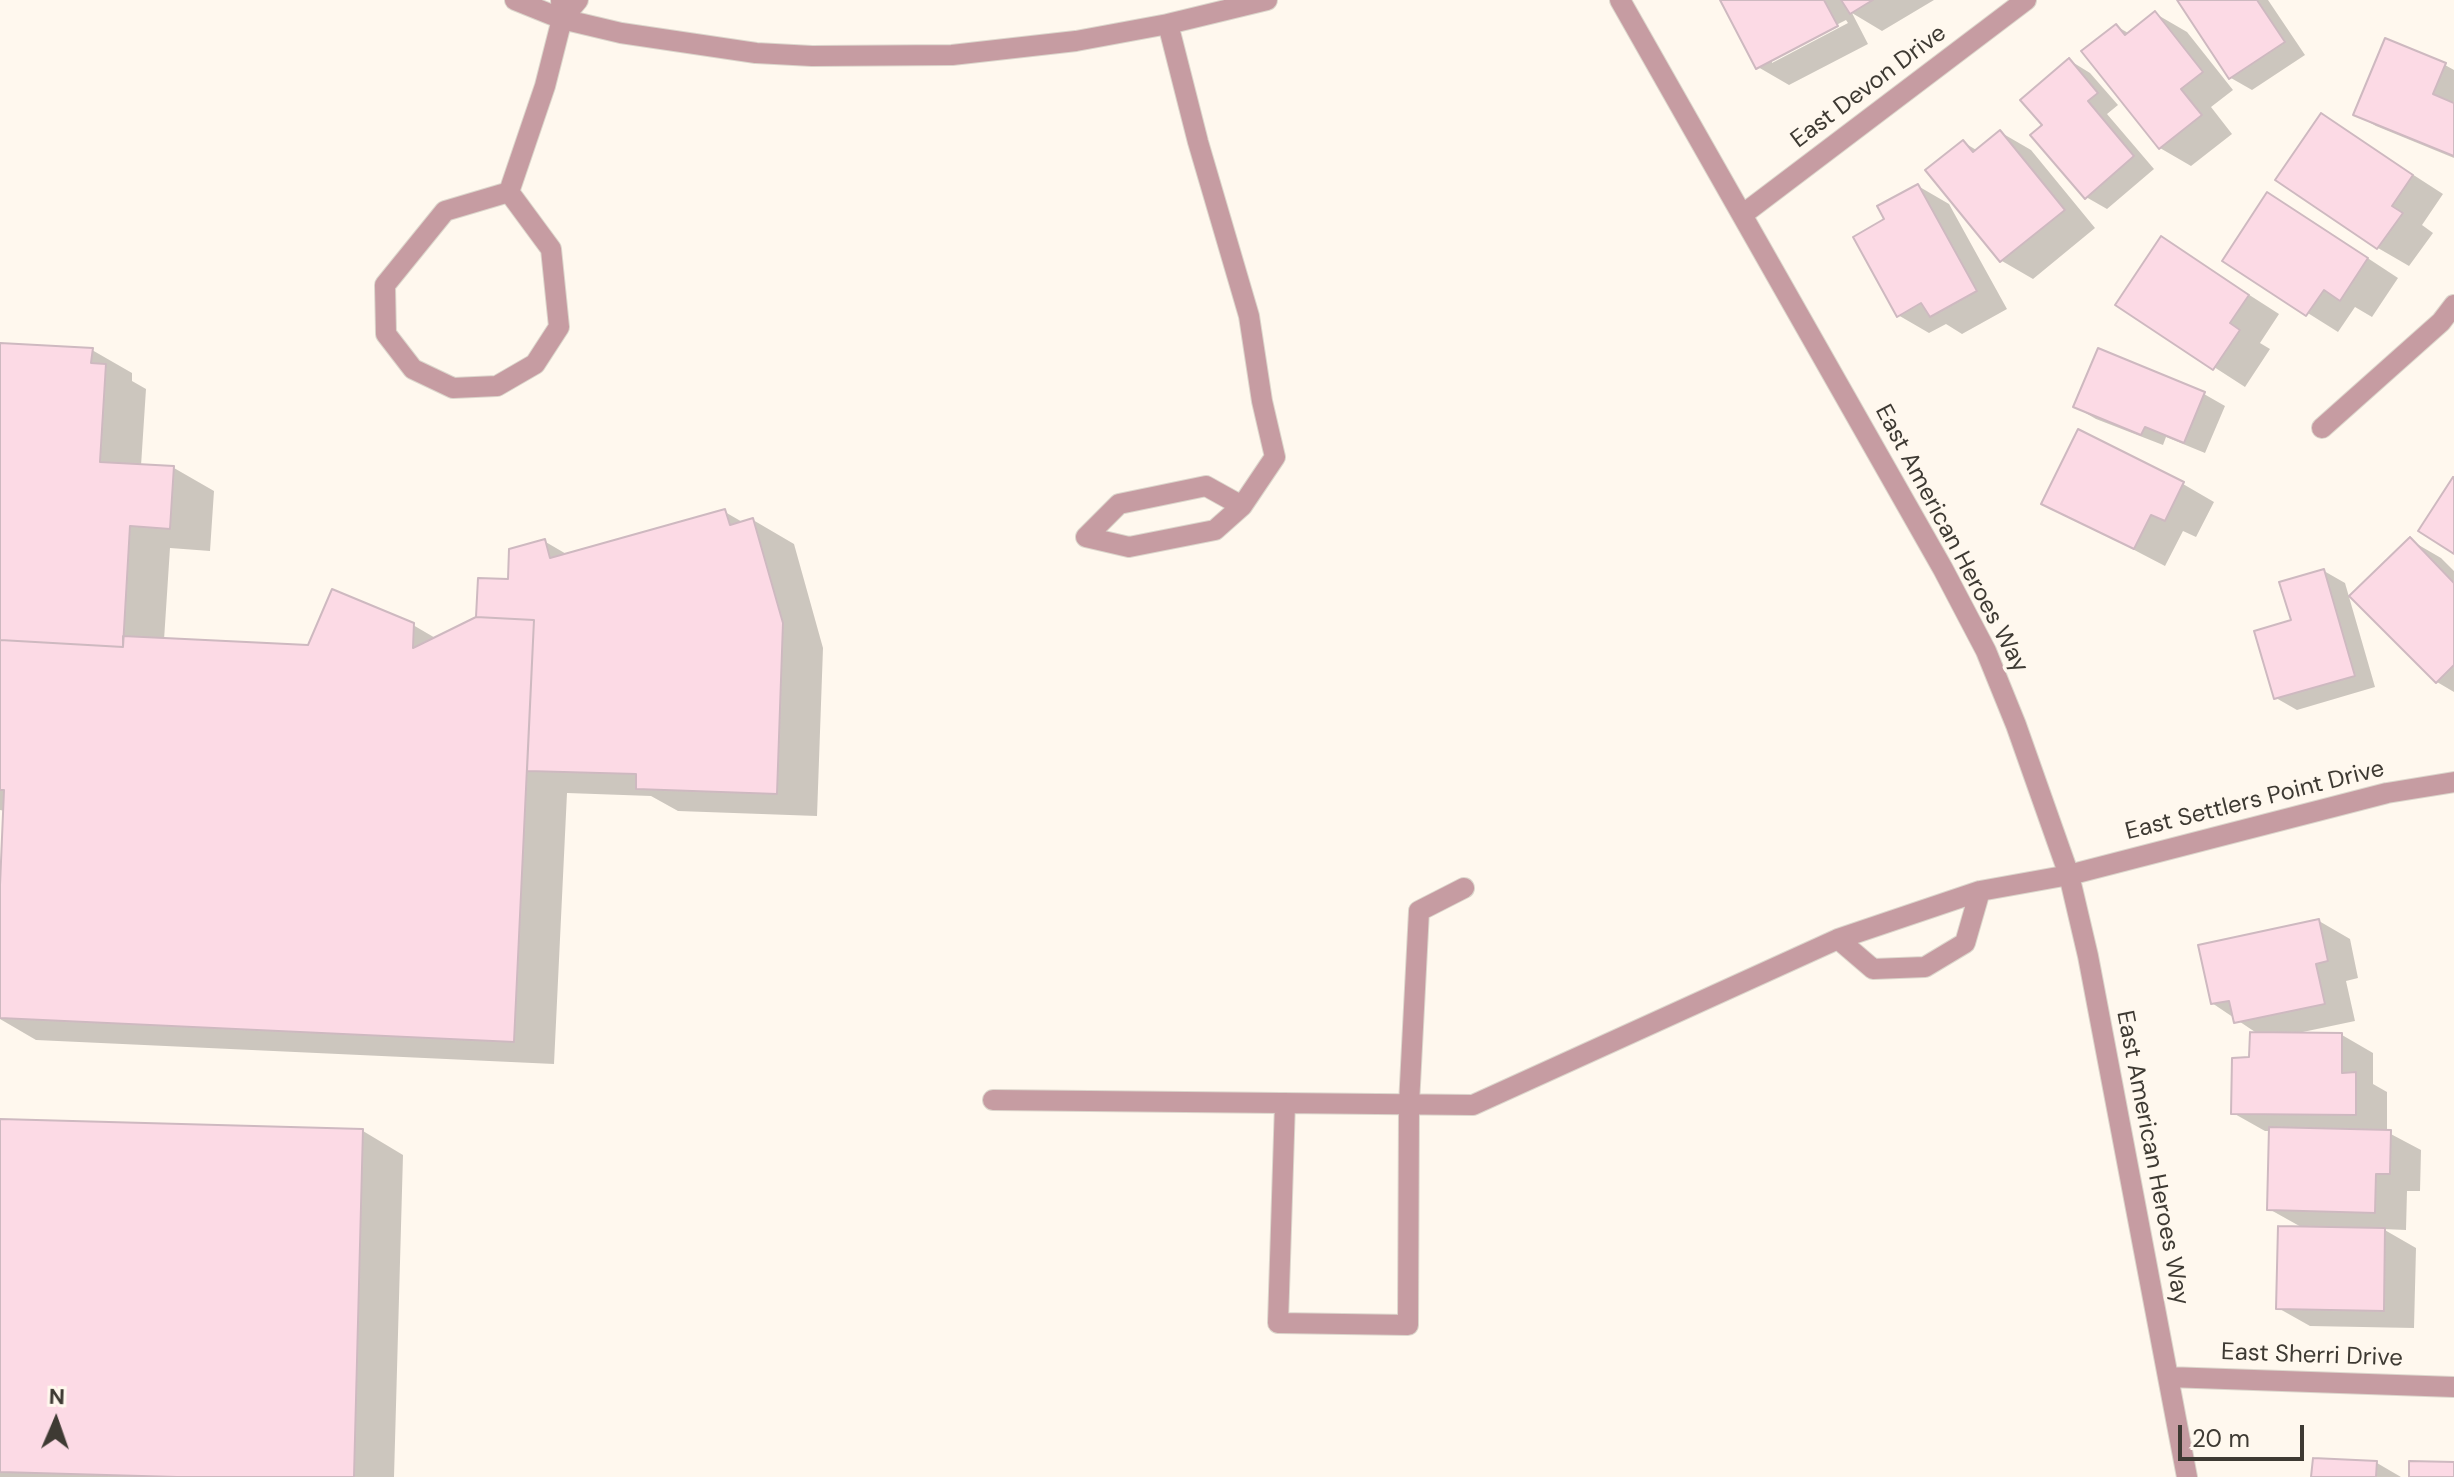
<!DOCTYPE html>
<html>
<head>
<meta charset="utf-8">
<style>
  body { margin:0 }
  #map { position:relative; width:2454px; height:1477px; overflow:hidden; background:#fff8ee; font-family:"DM Sans",sans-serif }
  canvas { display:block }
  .north { position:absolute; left:16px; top:1381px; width:80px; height:80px; -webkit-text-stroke:6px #fff8ee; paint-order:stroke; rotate:2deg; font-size:22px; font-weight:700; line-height:32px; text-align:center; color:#3e3a33 }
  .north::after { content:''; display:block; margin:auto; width:28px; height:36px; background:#3e3a33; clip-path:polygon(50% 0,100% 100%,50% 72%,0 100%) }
  .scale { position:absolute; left:2178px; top:1425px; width:126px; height:36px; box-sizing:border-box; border:4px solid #3e3a33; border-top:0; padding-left:10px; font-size:24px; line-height:28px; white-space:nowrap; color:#3e3a33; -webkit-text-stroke:6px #fff8ee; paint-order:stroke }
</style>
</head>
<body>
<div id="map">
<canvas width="2454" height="1477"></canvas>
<div class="north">N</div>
<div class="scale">20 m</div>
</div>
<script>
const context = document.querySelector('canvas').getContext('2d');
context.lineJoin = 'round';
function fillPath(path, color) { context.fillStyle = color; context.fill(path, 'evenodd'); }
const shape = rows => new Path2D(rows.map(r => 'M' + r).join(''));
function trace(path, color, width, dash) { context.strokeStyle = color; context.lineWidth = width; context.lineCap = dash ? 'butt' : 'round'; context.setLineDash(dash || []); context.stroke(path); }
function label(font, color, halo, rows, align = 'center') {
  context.font = font + ' "DM Sans",sans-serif'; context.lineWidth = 7; context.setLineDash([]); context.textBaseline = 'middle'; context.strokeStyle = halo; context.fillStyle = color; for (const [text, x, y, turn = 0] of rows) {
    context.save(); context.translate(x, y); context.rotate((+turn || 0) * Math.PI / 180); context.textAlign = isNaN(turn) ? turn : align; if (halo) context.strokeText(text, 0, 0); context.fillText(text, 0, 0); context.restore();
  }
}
const shadow = shape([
  [1722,0,1934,0,1882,31,1852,13,1868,44,1789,85,1758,67],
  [1846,20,1848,23,1772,63,1772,58],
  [2179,0,2268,0,2305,55,2252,90,2231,78],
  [2156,14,2187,32,2233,90,2211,107,2232,134,2191,166,2160,148,2116,26,2130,34],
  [2069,60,2090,73,2118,105,2107,114,2154,169,2107,209,2086,197,2045,125],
  [2445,65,2454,70,2454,158,2376,126,2355,114],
  [2322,116,2443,194,2422,225,2433,233,2409,266,2378,248,2278,179],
  [2000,132,2031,150,2095,228,2033,279,2002,261,1963,142,1978,151],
  [1918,186,1949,204,2007,309,1962,334,1946,324,1929,333,1898,315,1887,220],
  [2299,213,2398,278,2372,317,2355,307,2338,332,2225,261],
  [2162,239,2279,314,2260,343,2270,349,2245,387,2118,305],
  [0,345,92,350,132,373,132,381,146,389,141,466,174,468,214,491,210,551,170,548,164,640,309,647,413,625,437,639,478,618,544,541,568,555,725,512,744,523,753,520,794,544,823,648,817,816,678,811,651,796,567,793,554,1064,36,1040,0,1019,0,929,5,811,0,810],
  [2204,394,2225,406,2205,453,2166,437,2163,445,2096,419,2075,407],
  [2183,484,2214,502,2196,537,2183,531,2165,566,2044,503],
  [2410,540,2441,558,2454,571,2454,692,2437,682],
  [2324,571,2345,583,2375,687,2297,710,2276,698,2293,621],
  [2319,921,2350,939,2358,978,2346,981,2355,1021,2298,1033,2342,1035,2373,1053,2373,1084,2387,1092,2387,1132,2421,1150,2420,1191,2407,1191,2406,1230,2383,1229,2416,1248,2414,1328,2310,1326,2278,1308,2303,1228,2269,1209,2271,1131,2265,1131,2233,1113,2258,1034,2212,1003],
  [0,1121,363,1131,403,1155,394,1477,0,1477],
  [2377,1463,2401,1477,2313,1477]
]);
const building = shape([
  [1720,0,1824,0,1838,26,1756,69,1720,0],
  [1841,0,1873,0,1850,14,1841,0],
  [2177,0,2257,0,2285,42,2229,79,2177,0],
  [2155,11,2203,72,2181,89,2202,115,2159,149,2081,51,2116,24,2125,35,2155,11],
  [2385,38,2446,63,2433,94,2454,103,2454,156,2353,115,2385,38],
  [2069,58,2098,93,2088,101,2134,156,2085,199,2030,135,2042,125,2020,100,2069,58],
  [2321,113,2413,175,2392,206,2403,213,2377,249,2275,180,2321,113],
  [2000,130,2065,210,2000,262,1925,170,1963,140,1973,152,2000,130],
  [1918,184,1977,291,1930,317,1921,303,1897,317,1853,237,1884,219,1877,206,1918,184],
  [2267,192,2368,258,2340,301,2324,290,2306,316,2222,261,2267,192],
  [2161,236,2249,295,2230,323,2240,330,2213,370,2115,305,2161,236],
  [0,343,93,348,91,363,106,364,100,462,174,466,170,529,130,526,123,647,0,640,0,343],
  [2098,348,2205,392,2184,443,2145,427,2141,435,2073,407,2098,348],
  [2078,429,2184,482,2165,521,2151,515,2134,549,2041,504,2078,429],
  [2453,477,2454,477,2454,554,2418,531,2453,477],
  [725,509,730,525,753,518,783,623,777,794,636,789,636,774,527,771,534,620,476,617,478,578,508,579,509,549,545,539,550,558,725,509],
  [2410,537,2454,583,2454,665,2436,683,2349,596,2410,537],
  [2324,569,2355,676,2274,699,2254,631,2291,620,2279,582,2324,569],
  [332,589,414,623,413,648,476,617,534,620,514,1042,0,1018,0,885,4,790,0,790,0,640,123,647,123,636,308,645,332,589],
  [2319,919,2328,961,2316,964,2325,1004,2234,1023,2229,1001,2211,1004,2198,945,2319,919],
  [2250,1032,2342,1033,2342,1073,2356,1072,2356,1115,2231,1114,2232,1058,2249,1057,2250,1032],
  [0,1119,363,1129,354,1477,177,1477,0,1472,0,1119],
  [2269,1127,2391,1130,2390,1174,2376,1174,2375,1213,2267,1210,2269,1127],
  [2278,1226,2385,1228,2384,1311,2276,1309,2278,1226],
  [2313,1458,2377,1461,2376,1477,2311,1477,2313,1458],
  [2409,1461,2454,1462,2454,1477,2409,1477,2409,1461]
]);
const minor = shape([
  [515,0,562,19,621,33,756,53,812,56,952,55,1076,41,1168,24,1267,0],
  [1620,0,1943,569,1986,651,2016,725,2069,875,2088,956,2187,1477],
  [562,19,578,0],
  [509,192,551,249,559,327,535,364,497,386,453,388,413,369,386,334,385,285,445,211,509,192],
  [509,192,545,86,562,19,561,0],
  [1742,215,2026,0],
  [2322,428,2441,322,2454,305],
  [1086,537,1129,547,1215,530,1242,506,1275,457,1262,401,1249,316,1198,142,1168,24],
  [1086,537,1119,504,1206,486,1242,506],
  [1838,939,1873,969,1925,967,1965,943,1980,891],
  [993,1100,1473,1105,1838,939,1980,891,2069,875,2387,793,2454,782],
  [1285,1103,1278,1323,1408,1325,1409,1104,1419,911,1464,888],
  [2168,1377,2454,1387]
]);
const streetNames = [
  ["East Devon Drive",1869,87,-37],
  ["East American Heroes Way",1951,539,62],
  ["East Settlers Point Drive",2255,801,-14],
  ["East American Heroes Way",2152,1158,79],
  ["East Sherri Drive",2312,1356,2]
];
fillPath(shadow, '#0003');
fillPath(building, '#fcdae5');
trace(building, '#ceb9c0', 2);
trace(minor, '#dcd6cc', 22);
trace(minor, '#c69ca2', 20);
label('24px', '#3e3a33', '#fff8ee', streetNames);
</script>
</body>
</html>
